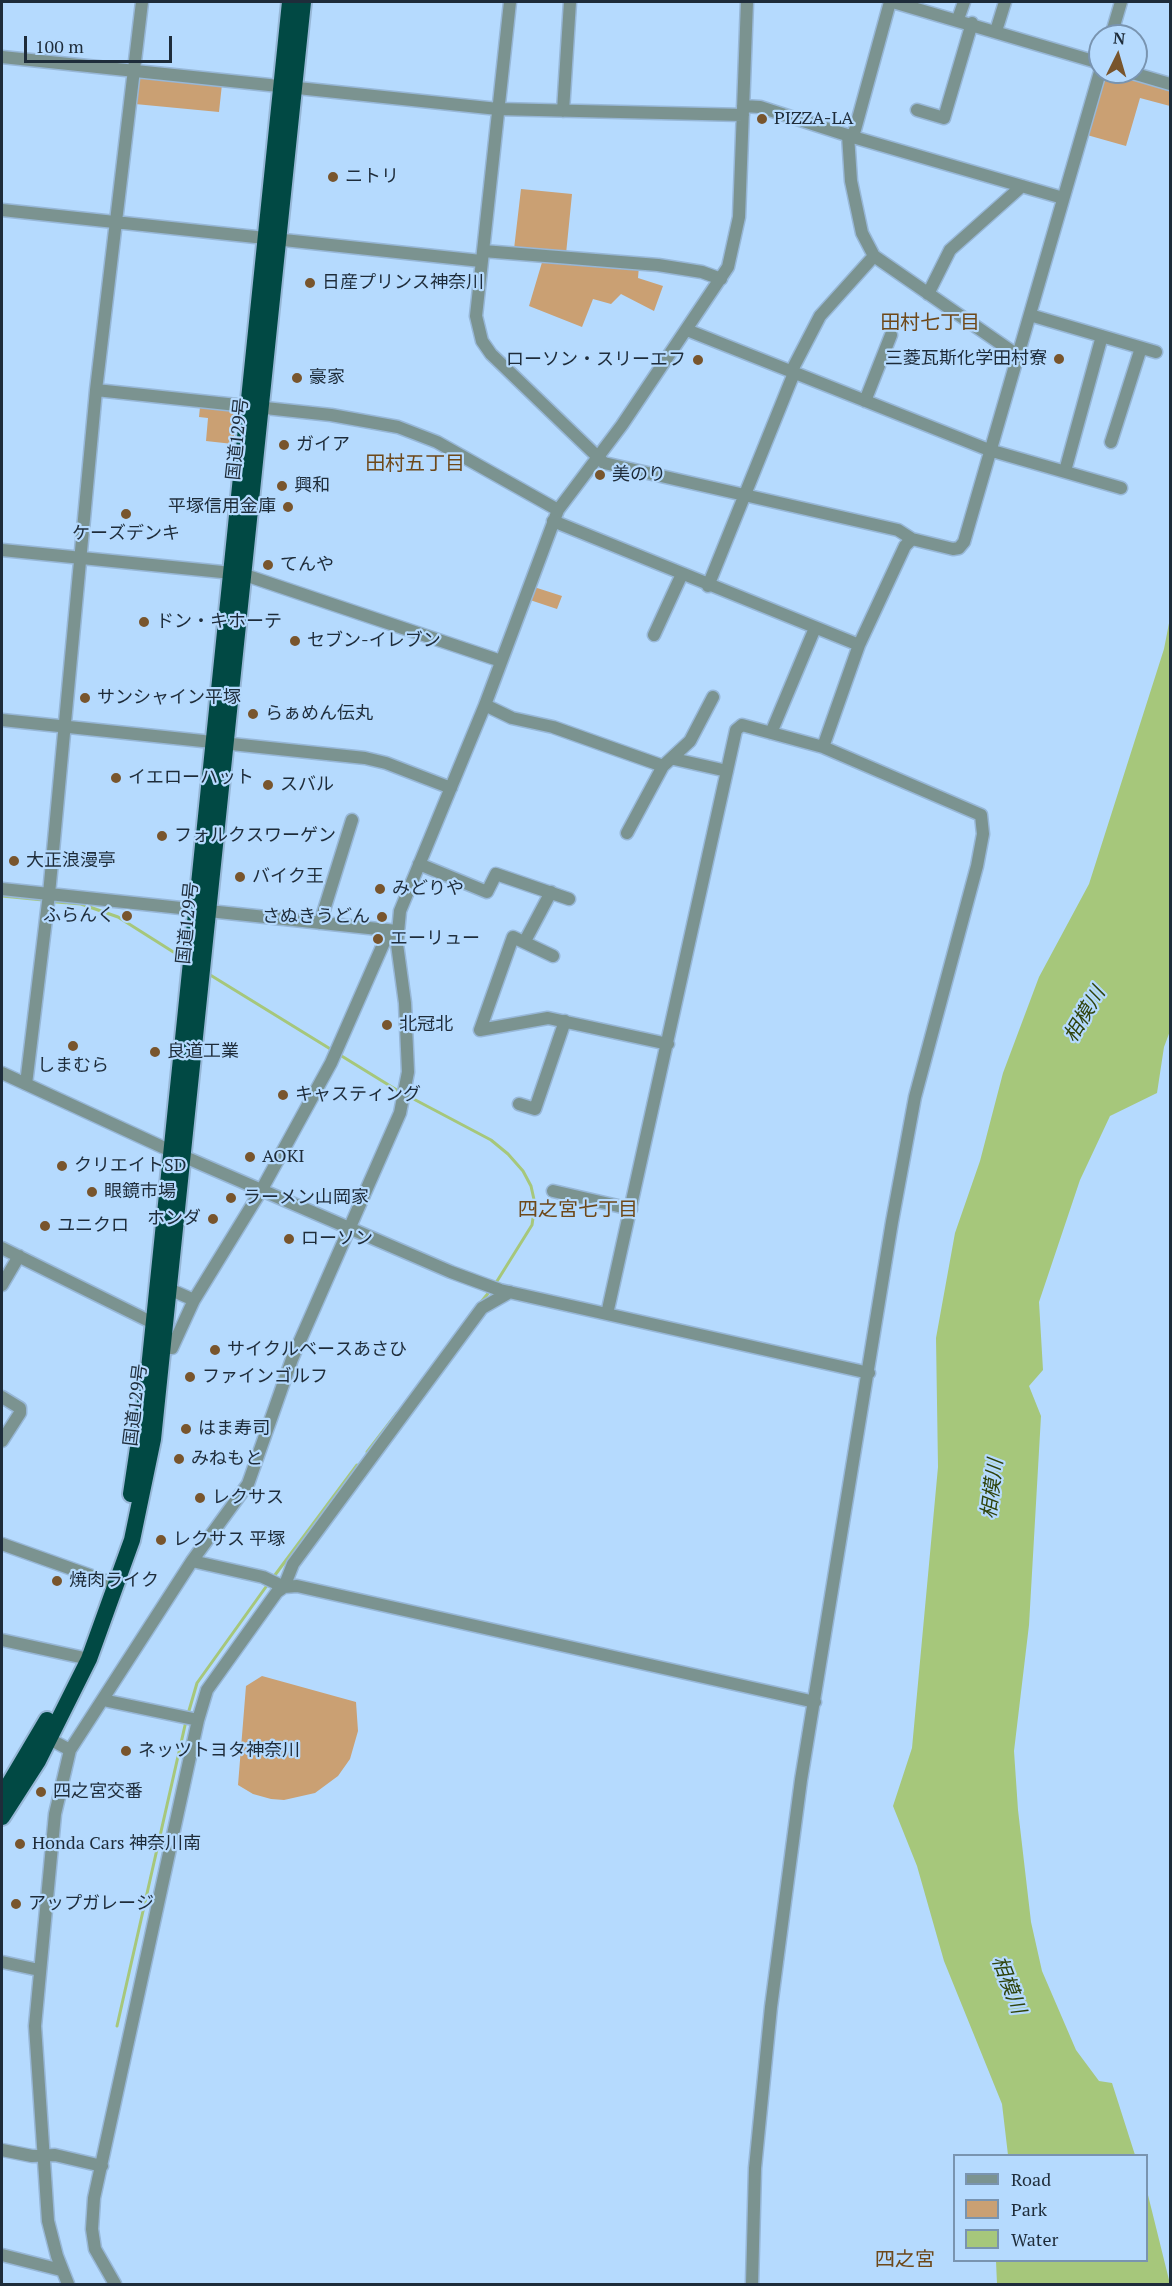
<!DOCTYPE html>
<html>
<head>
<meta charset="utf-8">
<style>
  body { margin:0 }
  #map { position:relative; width:1172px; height:2286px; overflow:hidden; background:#b5dafe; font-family:"PT Serif",serif }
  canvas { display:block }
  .frame { position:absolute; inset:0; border:3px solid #1e2c3a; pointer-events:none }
  .legend { position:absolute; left:953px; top:2154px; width:195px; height:108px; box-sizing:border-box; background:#b5dafe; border:2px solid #7994b0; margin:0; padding:8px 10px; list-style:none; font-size:18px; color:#1e2c3a }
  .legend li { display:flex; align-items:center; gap:12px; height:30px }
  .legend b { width:30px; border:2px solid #7994b0 }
  .north { position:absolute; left:1088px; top:24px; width:60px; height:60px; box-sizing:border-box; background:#b5dafe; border:2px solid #7994b0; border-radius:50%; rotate:5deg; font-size:16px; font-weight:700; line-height:24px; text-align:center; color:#1e2c3a }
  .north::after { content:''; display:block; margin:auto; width:21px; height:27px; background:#78552d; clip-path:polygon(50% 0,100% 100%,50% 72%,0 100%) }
  .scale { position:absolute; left:24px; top:36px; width:148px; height:27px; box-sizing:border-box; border:3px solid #1e2c3a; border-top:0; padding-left:8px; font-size:18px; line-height:21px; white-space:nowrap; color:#1e2c3a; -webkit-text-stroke:4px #b5dafe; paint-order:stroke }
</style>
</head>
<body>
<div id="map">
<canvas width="1172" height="2286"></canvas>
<div class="frame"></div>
<ul class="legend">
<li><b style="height:8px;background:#7b9390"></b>Road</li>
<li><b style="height:16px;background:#caa073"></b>Park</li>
<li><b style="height:16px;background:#a6c77b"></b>Water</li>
</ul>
<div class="north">N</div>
<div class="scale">100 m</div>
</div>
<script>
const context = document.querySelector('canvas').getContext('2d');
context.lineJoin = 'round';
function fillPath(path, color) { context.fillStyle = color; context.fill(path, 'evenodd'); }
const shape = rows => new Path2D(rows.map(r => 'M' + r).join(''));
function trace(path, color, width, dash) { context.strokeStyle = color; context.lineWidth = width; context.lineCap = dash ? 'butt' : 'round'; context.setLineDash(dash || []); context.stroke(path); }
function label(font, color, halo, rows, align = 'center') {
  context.font = font + ' "PT Serif","Noto Sans JP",serif'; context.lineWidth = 4.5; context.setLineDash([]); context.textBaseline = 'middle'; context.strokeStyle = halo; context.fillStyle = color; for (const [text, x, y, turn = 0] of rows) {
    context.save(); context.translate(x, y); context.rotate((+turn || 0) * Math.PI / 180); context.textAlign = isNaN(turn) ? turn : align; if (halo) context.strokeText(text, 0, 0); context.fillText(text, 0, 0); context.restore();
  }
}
const green = shape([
  [1105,72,1170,91,1170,106,1140,98,1126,146,1087,135],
  [140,76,222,84,219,112,135,104],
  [521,189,572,194,566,254,514,249],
  [543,259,639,266,638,278,663,286,654,311,621,294,611,304,593,299,582,327,529,306],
  [200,407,237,411,233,444,206,441,208,418,199,417],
  [534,587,562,596,557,609,530,600],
  [262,1676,356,1702,358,1731,350,1759,338,1776,315,1793,284,1800,271,1799,253,1794,238,1785,246,1686]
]);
const water = shape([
  [1170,618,1170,1031,1164,1047,1157,1093,1110,1116,1080,1180,1039,1302,1043,1370,1029,1386,1041,1416,1029,1625,1014,1751,1018,1810,1031,1922,1042,1971,1076,2050,1099,2081,1112,2083,1135,2155,1008,2155,1002,2104,944,1961,917,1866,893,1806,912,1748,938,1467,936,1338,955,1233,980,1161,1003,1073,1039,977,1089,884,1164,649],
  [1147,2191,1170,2284,997,2284,996,2261,1146,2260]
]);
const stream = shape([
  [2,896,43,900],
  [56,902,81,904,118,917,186,960],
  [207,973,332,1050],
  [340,1055,400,1092],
  [406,1095,491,1140,508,1154,523,1171,531,1186,535,1204,532,1225,494,1286],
  [481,1302,490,1291],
  [367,1452,397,1413],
  [272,1579,357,1465],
  [188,1714,197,1683,268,1584],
  [117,2026,186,1721]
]);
const minor = shape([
  [510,2,476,316,482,341,491,354,604,463,898,530,912,539],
  [893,2,1100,63],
  [958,19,964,2],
  [996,31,1005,2],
  [1111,36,1121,2],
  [2,57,498,109,743,115],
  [1129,72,1170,84],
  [743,106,760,107,853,137,890,2],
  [917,110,944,118,972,23],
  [563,111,570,2],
  [848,135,851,181,862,233,874,256,1017,355],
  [853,137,1063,198],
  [2,210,481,261],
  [483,251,658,265,702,272,721,279],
  [928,294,950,250,1022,186],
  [1030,315,1156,352],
  [687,330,989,450,1121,488],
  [791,372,820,316,874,256],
  [96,390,331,415,398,427,437,442,558,510],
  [865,401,891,335],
  [1111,442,1141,348],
  [1065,471,1102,336],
  [553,521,859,645],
  [2,550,242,574,501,661],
  [708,586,794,373],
  [654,635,682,574],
  [485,705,512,718,553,727,663,766,690,741,713,697],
  [2,720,365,758,386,763,451,788],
  [771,733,815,628],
  [823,747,859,645,905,546,912,539,953,549,959,548,964,542,1100,72],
  [674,759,727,771],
  [627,833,663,766],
  [419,864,487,892,496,874,569,899],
  [2,889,397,931],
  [320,923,352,820],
  [525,941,551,892],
  [480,1030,548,1018,668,1044],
  [480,1030,513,937,553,956],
  [2,1073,171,1151,451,1272,500,1290,869,1373],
  [26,1084,49,894,96,390,142,2],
  [519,1104,535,1109,565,1021],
  [553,1191,631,1209],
  [2,1248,153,1323],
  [2,1285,19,1256],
  [169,1289,194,1300],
  [607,1314,736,730,742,725,823,747,981,815,983,834,977,866,915,1097,892,1222,801,1780,771,2007,755,2168,752,2284],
  [163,1348,172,1348,194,1300,262,1189,331,1063,385,940,397,931],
  [2,1397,20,1408,20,1413,2,1441],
  [2,1544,117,1585],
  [192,1561,263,1577,284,1587],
  [284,1587,293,1564,482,1308,510,1292],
  [2,1640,89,1659],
  [103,1700,198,1720],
  [42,1735,70,1750],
  [2,1962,39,1970],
  [2,2150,32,2156,55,2155,102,2166],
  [2,2255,61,2270],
  [68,2284,57,2256,48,2221,35,2026,55,1814,70,1750,192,1561,248,1484,292,1359,400,1113,408,1072,405,1003,397,944,400,911,485,705,558,510,622,425,728,267,739,217,747,2],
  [115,2284,95,2249,92,2229,94,2198,198,1720,207,1690,277,1592,284,1587,297,1586,815,1702]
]);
const highway = shape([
  [131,1494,147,1388,290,2],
  [2,1796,47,1720],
  [2,1817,38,1761,89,1659,132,1540,153,1439,303,2]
]);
const markers = [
  [762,119,6,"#78552d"],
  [333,177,6,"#78552d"],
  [310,283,6,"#78552d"],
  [1059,359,6,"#78552d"],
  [698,360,6,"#78552d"],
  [297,378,6,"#78552d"],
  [284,445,6,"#78552d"],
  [600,475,6,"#78552d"],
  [282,486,6,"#78552d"],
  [288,507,6,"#78552d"],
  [126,514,6,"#78552d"],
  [268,565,6,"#78552d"],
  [144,622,6,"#78552d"],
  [295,641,6,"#78552d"],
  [85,698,6,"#78552d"],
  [253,714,6,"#78552d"],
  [116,778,6,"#78552d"],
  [268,785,6,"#78552d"],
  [162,836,6,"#78552d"],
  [14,861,6,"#78552d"],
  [240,877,6,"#78552d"],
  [380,889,6,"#78552d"],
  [127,916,6,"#78552d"],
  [382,917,6,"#78552d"],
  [378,939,6,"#78552d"],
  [387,1025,6,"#78552d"],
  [73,1046,6,"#78552d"],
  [155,1052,6,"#78552d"],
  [283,1095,6,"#78552d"],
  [250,1157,6,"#78552d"],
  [62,1166,6,"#78552d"],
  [92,1192,6,"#78552d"],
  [231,1198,6,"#78552d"],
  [213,1219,6,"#78552d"],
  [45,1226,6,"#78552d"],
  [289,1239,6,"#78552d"],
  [215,1350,6,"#78552d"],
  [190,1377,6,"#78552d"],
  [186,1429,6,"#78552d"],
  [179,1459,6,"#78552d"],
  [200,1498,6,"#78552d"],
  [161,1540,6,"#78552d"],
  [57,1581,6,"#78552d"],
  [126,1751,6,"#78552d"],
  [41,1792,6,"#78552d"],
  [20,1844,6,"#78552d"],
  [16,1904,6,"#78552d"]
];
const poiNames = [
  ["PIZZA-LA",774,119],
  ["ニトリ",345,177],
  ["日産プリンス神奈川",322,283],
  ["三菱瓦斯化学田村寮",1047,359,"right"],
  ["ローソン・スリーエフ",686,360,"right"],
  ["豪家",309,378],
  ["ガイア",296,445],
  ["美のり",612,475],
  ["興和",294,486],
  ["平塚信用金庫",276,507,"right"],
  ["ケーズデンキ",126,534,"center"],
  ["てんや",280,565],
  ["ドン・キホーテ",156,622],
  ["セブン-イレブン",307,641],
  ["サンシャイン平塚",97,698],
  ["らぁめん伝丸",265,714],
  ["イエローハット",128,778],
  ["スバル",280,785],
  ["フォルクスワーゲン",174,836],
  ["大正浪漫亭",26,861],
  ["バイク王",252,877],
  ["みどりや",392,889],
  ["ふらんく",115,916,"right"],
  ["さぬきうどん",370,917,"right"],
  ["エーリュー",390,939],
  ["北冠北",399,1025],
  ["良道工業",167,1052],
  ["しまむら",73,1066,"center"],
  ["キャスティング",295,1095],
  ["AOKI",262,1157],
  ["クリエイトSD",74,1166],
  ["眼鏡市場",104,1192],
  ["ラーメン山岡家",243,1198],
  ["ホンダ",201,1219,"right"],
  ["ユニクロ",57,1226],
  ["ローソン",301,1239],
  ["サイクルベースあさひ",227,1350],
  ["ファインゴルフ",202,1377],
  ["はま寿司",198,1429],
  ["みねもと",191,1459],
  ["レクサス",212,1498],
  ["レクサス 平塚",173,1540],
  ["焼肉ライク",69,1581],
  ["ネッツトヨタ神奈川",138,1751],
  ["四之宮交番",53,1792],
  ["Honda Cars 神奈川南",32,1844],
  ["アップガレージ",28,1904]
];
const streetNames = [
  ["国道129号",238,439,-84],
  ["国道129号",188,923,-84],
  ["国道129号",136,1405,-83]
];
const neighbourhoodNames = [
  ["田村七丁目",930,323],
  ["田村五丁目",415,464],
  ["四之宮七丁目",578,1210],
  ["四之宮",905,2260]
];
const waterNames = [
  ["相模川",1085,1015,-59],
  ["相模川",993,1489,-83],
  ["相模川",1008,1985,69]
];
fillPath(green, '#caa073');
fillPath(water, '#a6c77b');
trace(stream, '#a6c77b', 3);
trace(minor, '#97b7d7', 15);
trace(highway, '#97b7d7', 20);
trace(minor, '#7b9390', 12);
trace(highway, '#014944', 16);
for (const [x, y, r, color] of markers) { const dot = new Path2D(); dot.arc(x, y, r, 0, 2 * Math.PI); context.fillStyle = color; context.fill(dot); trace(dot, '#b5dafe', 2); }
label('18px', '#1e2c3a', '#b5dafe', poiNames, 'left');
label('18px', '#1e2c3a', '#b5dafe', streetNames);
label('20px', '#6e4819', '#b5dafe', neighbourhoodNames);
label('italic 20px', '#2f430c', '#b5dafe', waterNames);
</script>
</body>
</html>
